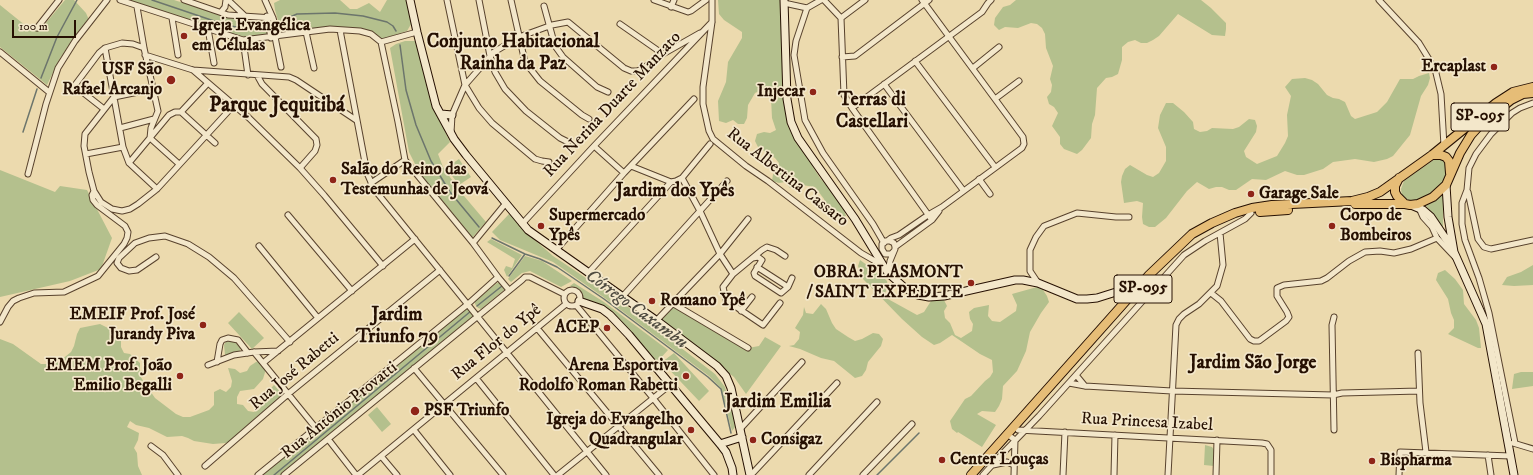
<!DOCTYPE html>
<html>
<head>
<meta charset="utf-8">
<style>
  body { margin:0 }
  #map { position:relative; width:1533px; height:475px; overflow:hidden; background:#ecdaae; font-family:"IM FELL DW Pica",serif }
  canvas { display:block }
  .scale { position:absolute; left:12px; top:20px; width:64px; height:18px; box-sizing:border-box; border:2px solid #261002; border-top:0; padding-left:5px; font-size:12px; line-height:14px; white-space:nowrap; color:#261002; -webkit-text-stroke:3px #f3e7ca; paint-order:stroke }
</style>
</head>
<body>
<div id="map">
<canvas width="1533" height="475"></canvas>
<div class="scale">100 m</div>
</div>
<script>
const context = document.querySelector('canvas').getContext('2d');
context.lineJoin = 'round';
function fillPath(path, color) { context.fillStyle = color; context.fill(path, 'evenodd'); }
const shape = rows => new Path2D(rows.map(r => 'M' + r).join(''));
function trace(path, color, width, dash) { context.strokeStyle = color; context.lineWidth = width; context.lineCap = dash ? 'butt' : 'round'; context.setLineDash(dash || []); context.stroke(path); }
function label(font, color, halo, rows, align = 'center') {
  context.font = font + ' "IM FELL DW Pica",serif'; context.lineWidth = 3.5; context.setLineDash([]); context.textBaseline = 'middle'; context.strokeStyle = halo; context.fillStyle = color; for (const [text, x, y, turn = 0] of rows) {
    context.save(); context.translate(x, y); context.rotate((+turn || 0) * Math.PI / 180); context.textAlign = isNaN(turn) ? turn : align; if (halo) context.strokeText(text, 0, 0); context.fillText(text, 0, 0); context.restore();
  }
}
const green = shape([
  [65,0,74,0,86,13,89,20,60,58,47,85,0,47,0,5,26,26,38,31,45,24],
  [127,0,174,0,219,14,265,24,268,28,269,35,246,37,231,34],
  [280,0,340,0,350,9,357,9,369,3,380,12,387,0,410,0,414,19,407,31,383,39,377,37,372,33,321,28,285,29,279,24,275,10,274,3],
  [718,0,788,0,785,7,789,109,813,167,820,178,834,193,844,210,846,216,841,219,826,205,824,199,815,187,802,185,797,188,790,188,785,182,779,183,772,181,773,174,778,170,779,163,775,158,758,147,755,141,757,134,764,132,770,133,776,130,772,118,771,98,768,91,761,90,755,93,748,105,747,118,744,124,738,124,733,120,726,123,719,121,718,101,726,82,728,62,742,38,742,32,724,20,719,14],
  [1016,0,1201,0,1211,8,1226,23,1226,29,1225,36,1212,35,1178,14,1159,36,1153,40,1147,43,1141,43,1135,40,1128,42,1122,47,1122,60,1118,74,1112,77,1106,78,1097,88,1095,115,1092,124,1091,138,1082,150,1077,154,1064,149,1060,144,1060,137,1052,126,1058,113,1054,107,1049,104,1047,97,1051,92,1052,85,1050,79,1053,66,1046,48,1045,34,1042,28,1037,24,1031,23,1018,28,1005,27,999,30,994,25,995,18,1003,7,1010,5],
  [405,41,416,41,439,119,450,142,438,154,443,167,459,190,486,222,471,239,428,186,417,168,409,152,390,48,396,44],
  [1429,73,1430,78,1428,85,1421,96,1410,135,1393,156,1387,159,1374,162,1355,159,1333,162,1323,169,1304,175,1297,175,1285,171,1266,180,1252,179,1236,190,1229,190,1222,187,1216,187,1209,189,1197,182,1187,191,1166,218,1155,227,1149,227,1143,224,1142,217,1143,203,1137,201,1124,203,1121,182,1122,176,1125,169,1130,165,1147,175,1153,177,1159,173,1166,161,1166,147,1158,128,1160,115,1166,103,1173,103,1184,112,1193,122,1194,129,1200,132,1207,131,1212,128,1233,129,1239,127,1249,119,1255,120,1257,126,1256,132,1244,151,1246,157,1257,164,1277,156,1285,143,1288,136,1287,115,1291,96,1285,87,1292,79,1305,78,1312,80,1318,84,1327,95,1333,98,1339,99,1345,102,1351,116,1355,119,1377,112,1387,102,1400,79,1413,79,1419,76],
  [459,159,471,177,459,185,446,168],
  [1435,159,1443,159,1449,163,1450,170,1442,187,1419,201,1410,201,1402,196,1401,189,1404,181],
  [0,170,55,192,60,186,87,190,112,238,101,269,70,281,0,297],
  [1443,194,1443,228,1434,215,1425,205,1435,201],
  [509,214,527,233,553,256,619,300,715,374,725,387,733,415,735,427,732,431,721,388,709,376,602,296,553,262,500,240,492,232],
  [491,239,522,255,507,277,504,270,506,266,512,268,515,259,487,242],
  [525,256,542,261,572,281,561,287,530,271,522,273,511,282,508,279],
  [860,260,882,276,887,281,888,287,885,293,888,299,917,315,924,312,931,301,937,298,944,300,947,306,944,311,945,318,950,323,955,335,961,338,972,331,973,324,970,319,969,312,974,308,989,305,988,316,992,321,1000,322,1016,311,1017,305,1012,294,1037,287,1043,290,1047,296,1049,302,1041,313,1030,332,1026,351,1017,371,1003,386,1002,399,999,406,995,412,982,411,977,414,996,425,982,447,958,432,957,433,952,429,950,421,965,399,971,396,985,381,990,377,993,372,992,360,980,354,952,335,940,343,934,345,922,337,902,319,863,279,858,266],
  [1533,265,1533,285,1514,286,1502,285,1507,277,1521,272],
  [1445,270,1455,279,1463,290,1464,304,1476,320,1479,328,1481,348,1478,348,1448,334,1454,328,1454,320,1451,313,1448,299,1436,280,1438,273],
  [497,283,499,283,504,288,504,290,481,309,478,308,475,304,475,301],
  [574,283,604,302,668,350,657,362,615,315,582,297,580,291,570,286],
  [821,304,826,309,832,323,836,329,848,337,855,341,862,339,873,333,879,334,883,339,881,346,868,362,866,370,862,376,855,378,834,361,821,358,800,349,789,346,794,345,799,339,800,332,795,328,803,315,804,307,806,313,813,314],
  [671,305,748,348,759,346,765,337,781,346,746,394,734,377,661,321],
  [467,308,471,311,473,316,280,475,262,475],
  [239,312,264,338,252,349,228,323],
  [100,324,112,330,121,340,121,347,124,353,130,354,140,363,140,376,155,398,176,414,183,417,190,417,209,410,214,405,214,392,220,389,226,392,231,387,232,381,228,368,235,369,240,373,247,371,250,366,262,358,269,359,263,379,254,389,240,391,237,397,237,404,243,405,248,411,254,412,264,403,269,390,274,385,279,390,282,396,280,402,271,413,245,435,226,443,213,444,194,441,188,438,182,436,167,437,149,428,136,425,130,421,127,427,139,433,138,440,134,448,137,453,138,466,142,475,0,475,0,339,13,344,41,364,54,364,60,361,71,352,74,346,77,334,80,328],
  [227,340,234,341,241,348,239,352,226,356,225,355,224,345],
  [674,353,709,391,699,401,662,362],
  [1521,372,1533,372,1533,386,1512,389,1514,374],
  [377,407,391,424,382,432,368,415],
  [1205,445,1212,447,1214,450,1214,466,1204,465]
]);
const stream = shape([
  [152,0,226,25,246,29,265,30],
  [279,25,290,17,297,14,335,13,363,16,387,22,393,26,396,31],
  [400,45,406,90,416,125,431,161,450,192,479,227],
  [41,78,57,37,77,0],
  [23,132,37,89],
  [492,238,525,254,540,259,557,267,604,299,708,377,721,389,731,433],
  [509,276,525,254],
  [477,306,502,286],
  [274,475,471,311],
  [877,475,919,433]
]);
const street = shape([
  [120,0,243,40,330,29,360,31,371,34,381,42,398,122,405,160,473,243,498,277,509,290],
  [184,0,228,15,273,18],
  [228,0,246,17],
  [265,0,273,18,278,36],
  [447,0,465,85,479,108,492,123,535,159,542,161,549,162],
  [479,0,490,56,495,72,505,89,526,111,560,138,568,142],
  [511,0,525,62,540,81,582,115,589,119],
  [654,0,688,12,691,11,706,0],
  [712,0,712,22,703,87,703,104,709,131,713,139,746,166,768,181,861,253,882,265],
  [824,0,841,18,844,95,852,108,932,220],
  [1379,0,1419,43,1435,69,1441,94,1444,146],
  [784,3,807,8,821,0],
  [544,6,555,46,563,57,597,87,608,92],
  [137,7,144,48,158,111,151,128,150,138,179,164],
  [671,7,674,0],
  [807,8,796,41,794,55,805,120,823,153,873,224,884,243],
  [221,12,225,7,226,0],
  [267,16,271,38],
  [172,18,178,55],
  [841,18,865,0],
  [620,24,663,54],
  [37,28,59,0],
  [208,29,214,63],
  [340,30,367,173,374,189,606,475],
  [306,32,314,68],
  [275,37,281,67],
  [243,40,248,75],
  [381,42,417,32],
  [105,48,123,147,129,163,157,189],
  [0,52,49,92],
  [145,55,193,70,289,77,296,80,356,120],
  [842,57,855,56,929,0],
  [915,61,995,167],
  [973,68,999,47],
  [193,70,249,118,300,168,324,195,383,266],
  [257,75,262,84,316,139,317,145,315,151,300,168],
  [884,84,963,190],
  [114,97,85,134,84,146,89,172,94,191,101,202,112,209,122,211,130,209,138,204,157,189,234,105],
  [114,97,153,89],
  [995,99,1019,81],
  [852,108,982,12,988,3,991,0],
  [104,109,76,87,75,85,99,53,105,48,122,43,133,44,144,48],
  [181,112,208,83],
  [120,128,154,119],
  [451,133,452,115,465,85,494,52,519,37,552,25,568,22,624,68,631,71,637,71,642,69,663,54,700,33],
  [594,146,624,173],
  [86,154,123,147],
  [129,163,169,115,175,112,181,112,215,143],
  [631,166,671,182],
  [28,174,46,104,58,68,75,41,107,0],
  [682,178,700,211,720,254,733,274],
  [979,179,990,194],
  [371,183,405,160],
  [1468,192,1478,239,1484,247,1491,249,1533,240],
  [1419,208,1423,217,1432,227,1437,238],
  [288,215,352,291],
  [522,224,594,146,712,22],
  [887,241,891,238,899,235,928,215,942,207,1022,148,1024,144,1023,137,922,0],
  [473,243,506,203],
  [259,246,318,318],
  [895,247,932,220,939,211],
  [556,250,624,173,694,99],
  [156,257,137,270,129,271,121,268,117,263,119,258,135,243,149,238,165,236,188,244,209,257,234,278,290,342],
  [753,258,758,257,762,260,754,273,755,276,781,293,788,287,792,278],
  [757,267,788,287],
  [589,272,671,182,676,181,682,178,710,144],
  [888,273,890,261,895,249,895,247,894,243,890,241,885,241,882,244,882,249,885,254,891,254,894,251],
  [1038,283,1030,271,1030,250,1036,237,1044,226,1077,213,1116,217,1129,217],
  '564 298a8 8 0 1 1 16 0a8 8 0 1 1-16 0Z',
  [1211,293,1221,301,1250,339,1254,341,1259,341,1286,321,1289,317,1287,312,1277,296,1277,288,1284,285,1321,281,1327,278,1349,261,1365,252,1380,251,1394,253,1411,249,1437,238,1455,257],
  [623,296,727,181],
  [672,303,748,348],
  [780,303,763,325,726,300,723,287,733,274,762,250,767,247,776,250,785,256],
  [576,305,653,398,714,475],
  [741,311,752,297],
  [1334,317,1332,325,1334,430],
  [656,321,720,254,748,219],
  [0,322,8,307,13,301,19,298,34,293,64,292,98,276,124,244,127,238,128,232,125,226,97,205,93,200,92,195,94,191],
  [537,328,659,475],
  [254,352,315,427],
  [1418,353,1420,403,1426,452],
  [217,362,220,344,222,340,228,338,238,340,248,353],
  [263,363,415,239],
  [208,365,234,355,254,352,278,351],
  [414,368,503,475],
  [1076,375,1085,386],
  [476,378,554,475],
  [1069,383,1085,386,1172,391,1333,395,1342,393,1419,391],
  [740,429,802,362],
  [414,430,450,475],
  [1018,430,1262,443,1267,444,1271,450,1271,475],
  [1011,437,1015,440,1014,475],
  [328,439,356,475],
  [1513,443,1533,449],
  [1515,443,1489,313,1479,278,1465,240,1462,224,1462,203,1467,190,1469,168,1476,154,1491,134,1512,113,1520,108,1533,103],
  [151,446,163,455,178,475],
  [1488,455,1491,475],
  [381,456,397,475],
  [993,465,1007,462,1014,465],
  [205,466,288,394,440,270],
  [258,475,468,304,498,277],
  [284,475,522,280,525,277,530,277,564,294],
  [358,475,566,304],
  [558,475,671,384],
  [751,475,837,383],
  [809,475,877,402],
  [863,475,912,424],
  [983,475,1004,452,1039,416,1184,255,1205,241,1245,219,1251,213],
  [1063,475,1065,432],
  [1114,475,1115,435],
  [1168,475,1176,325,1179,319,1184,314,1199,304,1217,286,1223,265,1220,233],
  [1216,475,1217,440],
  [1399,475,1400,452,1511,456]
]);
const secondary = shape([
  [410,0,417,32,436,106,454,139,466,155,528,230,660,323,717,366,726,376,731,388,750,475],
  [784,0,787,99,791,122,798,138,855,219,883,265,888,273,905,288,918,295,929,297,944,296,1015,280,1023,280,1038,283,1077,299,1087,299,1097,298,1132,287,1146,285],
  [441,114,452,115],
  [1446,185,1448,217,1454,252,1486,324,1514,475],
  [1411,205,1423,210,1431,217,1452,248],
  [579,301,602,309,610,315,629,335,720,444,726,452,732,468,733,475],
  [720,444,742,437]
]);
const primary = shape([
  [1432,155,1441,155,1446,157,1449,161,1450,173],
  [1399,178,1395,186,1395,192,1397,196,1405,204,1410,205,1418,204,1433,197,1446,185,1460,153,1471,135,1481,124,1511,100,1523,94,1533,93],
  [1355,204,1405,204],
  [1260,212,1288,210],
  [971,475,1149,275,1192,234,1212,223,1235,213,1252,208,1272,205,1352,201,1368,197,1380,192,1432,155,1496,103,1513,92,1533,87]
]);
const markers = [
  [184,36,4,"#8f2418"],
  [1494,67,4,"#8f2418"],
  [171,80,5,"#8f2418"],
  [813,92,4,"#8f2418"],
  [333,180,4,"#8f2418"],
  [1251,194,4,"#8f2418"],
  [541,226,4,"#8f2418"],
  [1332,226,4,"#8f2418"],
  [971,283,4,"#8f2418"],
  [652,301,4,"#8f2418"],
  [203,325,4,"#8f2418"],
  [607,328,4,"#8f2418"],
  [180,376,4,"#8f2418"],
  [686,376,4,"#8f2418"],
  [415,411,5,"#8f2418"],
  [691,430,4,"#8f2418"],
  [753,440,4,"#8f2418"],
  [942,460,4,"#8f2418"],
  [1372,461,4,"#8f2418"]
];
const shields = [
  [1480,117,58],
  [1143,289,58]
];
const shieldNames = [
  ["SP-095",1480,117],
  ["SP-095",1143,289]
];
const poiNames = [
  ["Igreja Evangélica",192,26],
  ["em Células",192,46],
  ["Ercaplast",1486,67,"right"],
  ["USF São",162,70,"right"],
  ["Rafael Arcanjo",162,90,"right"],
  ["Injecar",805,92,"right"],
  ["Salão do Reino das",341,170],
  ["Testemunhas de Jeová",341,190],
  ["Garage Sale",1259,194],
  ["Supermercado",549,216],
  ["Ypês",549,236],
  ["Corpo de",1340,216],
  ["Bombeiros",1340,236],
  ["OBRA: PLASMONT",963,273,"right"],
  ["/ SAINT EXPEDITE",963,293,"right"],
  ["Romano Ypê",660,301],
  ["EMEIF Prof. José",195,315,"right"],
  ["Jurandy Piva",195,335,"right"],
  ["ACEP",599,328,"right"],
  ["EMEM Prof. João",172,366,"right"],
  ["Emilio Begalli",172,386,"right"],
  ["Arena Esportiva",678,366,"right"],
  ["Rodolfo Roman Rabetti",678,386,"right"],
  ["PSF Triunfo",424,411],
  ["Igreja do Evangelho",683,420,"right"],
  ["Quadrangular",683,440,"right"],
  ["Consigaz",761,440],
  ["Center Louças",950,460],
  ["Bispharma",1380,461]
];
const streetNames = [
  ["Rua Nerina Duarte Manzato",613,105,-47],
  ["Rua Albertina Cassaro",787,178,38],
  ["Rua Flor do Ypê",497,343,-39],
  ["Rua José Rabetti",295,372,-40],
  ["Rua Antônio Provatti",340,411,-39],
  ["Rua Princesa Izabel",1147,423,3]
];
const waterNames = [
  ["Córrego Caxambu",636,310,36]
];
const quarterNames = [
  ["Conjunto Habitacional",513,43],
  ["Rainha da Paz",513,65],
  ["Terras di",872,101],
  ["Castellari",872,123],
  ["Jardim dos Ypês",675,192],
  ["Jardim",397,316],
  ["Triunfo 79",397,338],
  ["Jardim São Jorge",1253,364],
  ["Jardim Emilia",778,403]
];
const districtNames = [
  ["Parque Jequitibá",277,107]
];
fillPath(green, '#b4c08d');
trace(stream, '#6c756c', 1.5);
trace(street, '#58422d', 7);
trace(secondary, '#261002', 9);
trace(primary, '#261002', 10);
trace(street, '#f3e7ca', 5);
trace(secondary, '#f3e7ca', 7);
trace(primary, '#e6bd77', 8);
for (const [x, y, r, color] of markers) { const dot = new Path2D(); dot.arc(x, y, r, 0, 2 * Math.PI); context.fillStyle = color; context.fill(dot); trace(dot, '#f3e7ca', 1.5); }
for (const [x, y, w] of shields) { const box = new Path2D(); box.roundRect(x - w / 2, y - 14, w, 28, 3); context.fillStyle = '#f3e7ca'; context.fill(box); trace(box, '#261002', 1); }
label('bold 16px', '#261002', null, shieldNames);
label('bold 17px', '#261002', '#f3e7ca', poiNames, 'left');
label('17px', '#261002', '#f3e7ca', streetNames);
label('italic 18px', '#4f4b40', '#f3e7ca', waterNames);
label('bold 19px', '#261002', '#f3e7ca', quarterNames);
label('bold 21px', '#261002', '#f3e7ca', districtNames);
</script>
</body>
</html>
